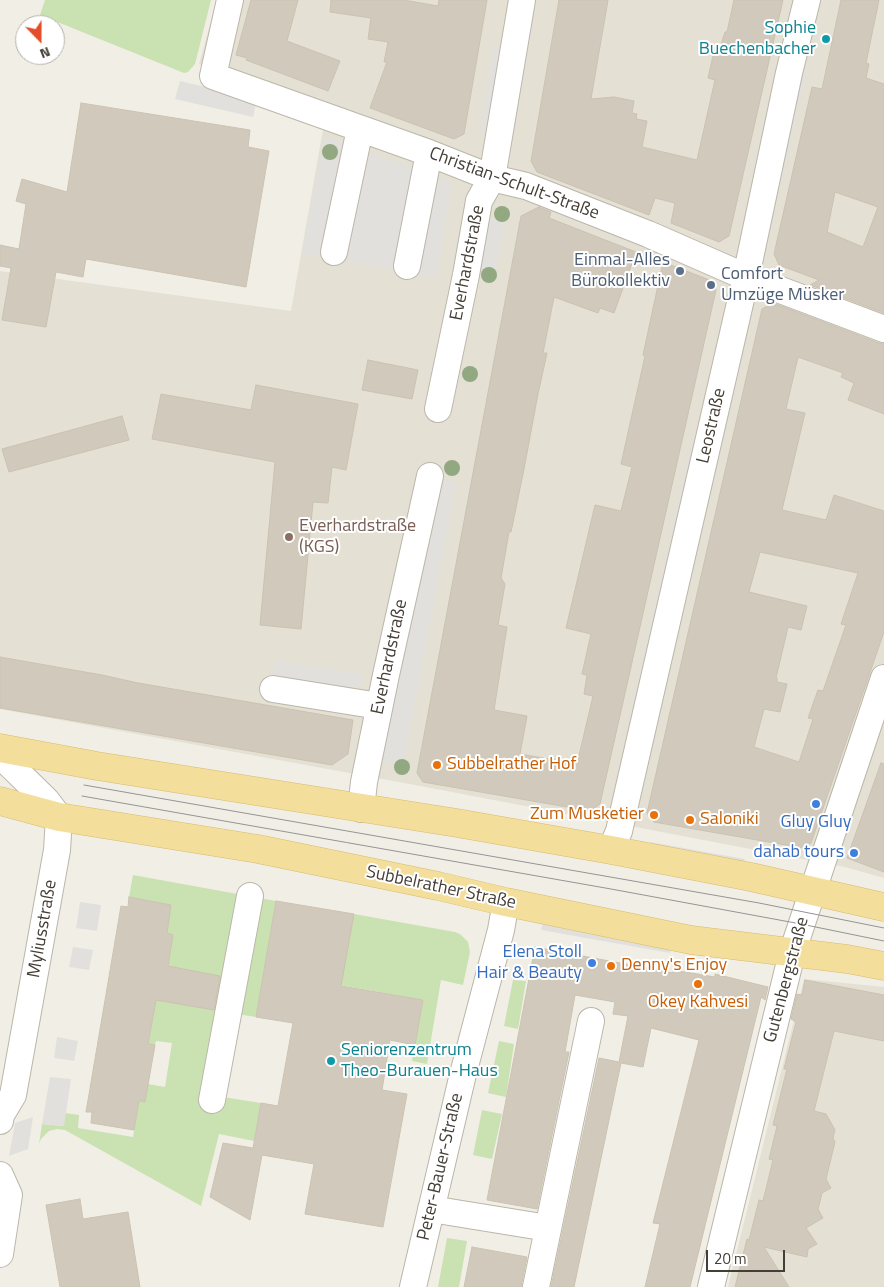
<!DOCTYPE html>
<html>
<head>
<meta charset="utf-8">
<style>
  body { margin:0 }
  #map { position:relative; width:884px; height:1287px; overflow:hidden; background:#f1eee6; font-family:"Titillium Web",sans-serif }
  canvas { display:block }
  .north { position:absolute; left:15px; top:15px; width:50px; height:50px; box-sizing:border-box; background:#fff; border:1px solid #b4b2af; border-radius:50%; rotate:158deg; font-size:14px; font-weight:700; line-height:20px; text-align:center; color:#433e36 }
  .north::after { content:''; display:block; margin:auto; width:18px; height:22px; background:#e44d29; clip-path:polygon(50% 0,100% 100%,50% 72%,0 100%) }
  .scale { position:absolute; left:706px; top:1250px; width:79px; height:22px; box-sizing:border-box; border:2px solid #433e36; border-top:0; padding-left:6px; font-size:15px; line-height:18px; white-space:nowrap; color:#433e36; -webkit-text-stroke:4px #fff; paint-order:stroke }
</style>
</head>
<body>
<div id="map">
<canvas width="884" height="1287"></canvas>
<div class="north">N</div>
<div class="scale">20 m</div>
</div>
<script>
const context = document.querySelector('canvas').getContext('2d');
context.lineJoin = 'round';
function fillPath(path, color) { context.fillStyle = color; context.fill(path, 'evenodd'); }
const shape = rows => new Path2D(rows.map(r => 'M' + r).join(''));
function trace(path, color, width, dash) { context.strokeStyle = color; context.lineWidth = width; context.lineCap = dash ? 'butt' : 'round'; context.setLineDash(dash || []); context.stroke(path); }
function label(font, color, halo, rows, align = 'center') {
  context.font = font + ' "Titillium Web",sans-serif'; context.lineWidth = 4; context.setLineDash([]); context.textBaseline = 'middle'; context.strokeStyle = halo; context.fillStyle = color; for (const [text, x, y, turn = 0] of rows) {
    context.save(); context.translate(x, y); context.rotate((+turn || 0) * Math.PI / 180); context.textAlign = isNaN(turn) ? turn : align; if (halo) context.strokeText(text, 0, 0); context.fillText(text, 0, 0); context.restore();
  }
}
const residential = shape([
  [217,0,884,0,884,878,845,867,415,785,0,709,0,271,291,311,322,135,328,112,199,64],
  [804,979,884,987,884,1287,728,1287]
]);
const green = shape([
  [45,0,211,0,195,64,188,72,184,73,40,15],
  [133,875,276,901,256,1017,237,1014,223,1097,261,1103,254,1141,219,1134,201,1206,65,1130,57,1129,49,1131,41,1139,39,1144,42,1124,63,1126,65,1113,79,1115,78,1128,133,1137,139,1101,145,1102,148,1084,165,1087,172,1043,156,1041,155,1045,148,1044,157,990,164,991,173,935,167,933,171,905,129,897],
  [354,914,455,932,460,934,468,942,470,952,463,985,441,980,427,1064,412,1061,423,1000,323,982],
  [513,980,526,981,518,1029,504,1026],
  [499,1041,514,1044,506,1097,488,1093],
  [482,1110,502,1114,492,1159,473,1155],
  [447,1238,467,1241,459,1287,438,1287]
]);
const parking = shape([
  [494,46,511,49,497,134,480,131],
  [800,66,807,68,782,179,774,178],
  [180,81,257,99,253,117,175,99],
  [324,136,452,182,436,278,302,253],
  [486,218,506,222,494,278,474,273],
  [692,441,700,443,673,562,665,561],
  [436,479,456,483,403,766,383,762],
  [662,573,670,575,636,724,629,722],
  [275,661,362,674,359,696,271,682],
  [650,842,745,859,743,867,649,850],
  [80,902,101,905,97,931,76,928],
  [543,920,672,943,670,953,541,930],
  [73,947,93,950,89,970,69,967],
  [57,1037,78,1041,74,1061,54,1058],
  [50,1077,71,1079,64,1126,42,1124],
  [33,1117,28,1149,9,1156,15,1123]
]);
const building = shape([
  [251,0,298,0,287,41,340,61,328,91,246,60,247,58,236,55,251,0],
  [331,0,404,0,438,6,439,0,487,0,464,134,454,139,370,108,387,62,384,62,388,42,368,39,371,18,330,12,331,0],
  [559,0,608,0,591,99,614,97,634,101,632,113,637,114,636,119,647,121,642,147,697,160,715,80,708,78,715,47,720,48,725,32,727,32,734,0,783,0,729,236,719,242,671,223,675,203,655,198,649,215,537,172,531,161,559,0],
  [841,0,879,0,866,63,869,64,866,78,884,84,884,313,810,285,819,280,779,265,774,254,812,87,822,89,841,0],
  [835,192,878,207,863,247,827,232,835,192],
  [81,103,250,130,248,147,269,151,246,287,86,259,83,277,56,272,46,327,2,320,11,268,0,266,0,245,19,249,26,204,16,201,22,179,67,192,81,103],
  [539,207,551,212,549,218,636,252,614,313,600,308,598,313,554,297,543,353,547,353,538,394,524,469,511,532,509,532,501,578,505,584,498,625,507,627,494,710,527,716,520,754,577,764,593,696,584,694,587,675,582,674,591,634,566,628,595,505,621,511,632,467,621,464,645,356,643,355,663,262,712,281,716,290,600,804,590,811,423,782,417,773,521,216,539,207],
  [773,303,879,343,884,344,884,414,848,400,854,383,841,377,843,373,798,357,786,409,805,413,782,510,826,520,834,495,884,511,884,632,811,843,803,848,654,822,647,813,762,309,773,303],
  [760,552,858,573,841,624,846,625,823,691,818,690,808,718,813,719,799,762,754,747,764,709,780,712,787,684,777,682,777,678,776,678,788,627,801,630,807,606,749,592,760,552],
  [368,360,418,370,412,399,362,390,368,360],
  [256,385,358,404,346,470,332,467,328,503,313,502,301,629,260,625,275,462,152,439,161,394,251,410,256,385],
  [122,416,129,440,9,472,2,449,122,416],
  [0,657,102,675,138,683,353,720,348,754,332,765,0,708,0,657],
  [881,763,884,764,884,872,847,858,881,763],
  [129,897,171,905,167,933,173,935,168,966,220,976,214,1010,156,1000,148,1044,155,1045,145,1102,139,1101,134,1130,91,1123,92,1112,86,1112,121,906,128,907,129,897],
  [276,901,354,914,341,986,423,1000,415,1045,390,1040,382,1090,407,1094,383,1227,305,1214,314,1164,262,1155,250,1220,210,1197,223,1143,253,1148,261,1103,278,1106,293,1023,256,1017,276,901],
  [535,947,673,973,673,970,715,977,715,974,768,987,765,1000,761,997,690,1287,645,1287,660,1224,653,1223,699,1040,651,1028,643,1067,621,1063,574,1287,551,1287,599,1058,619,1062,628,1016,613,1014,615,1002,575,995,565,1052,569,1052,537,1209,487,1200,535,947],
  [805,980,884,995,884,1041,834,1031,814,1111,826,1114,835,1130,833,1138,835,1142,826,1179,831,1188,822,1193,818,1209,823,1218,806,1228,817,1244,808,1249,807,1257,764,1247,789,1287,735,1287,747,1239,749,1240,759,1200,763,1201,773,1160,769,1159,777,1126,773,1125,787,1069,784,1069,796,1022,791,1019,797,994,802,995,805,980],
  [80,1199,83,1219,128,1212,140,1287,60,1287,46,1205,80,1199],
  [472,1247,527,1257,521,1287,464,1287,472,1247]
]);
const minor = shape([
  [230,0,213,76,429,153,492,178,526,186,648,234,746,277,884,329],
  [334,252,360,129],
  [407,266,429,153],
  [438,409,466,275,479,201,492,178,522,0],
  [273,689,379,706],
  [0,755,46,800,59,817,57,850,13,1095,1,1115,0,1121],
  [361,809,364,782,386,675,430,476],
  [611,850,619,831,746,277,789,73,807,0],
  [212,1100,250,896],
  [0,1175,9,1195,0,1254],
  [431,1209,548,1228],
  [413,1287,463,1074,501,930,506,902],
  [536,1287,591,1021],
  [711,1287,792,953,884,678]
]);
const major = shape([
  [0,748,97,766,457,823,611,850,751,877,884,907],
  [0,801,59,817,258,849,438,886,506,902,691,940,847,959,884,966]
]);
const tram = shape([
  [84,785,759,903,884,928],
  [82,796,611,889,801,924,884,941]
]);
const trees = [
  [330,152],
  [502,214],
  [489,275],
  [470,374],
  [452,468],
  [402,767]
];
const markers = [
  [826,39,5,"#0f9aa8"],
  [680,271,5,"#5c6f8a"],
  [711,285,5,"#5c6f8a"],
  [289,537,5,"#8d6e63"],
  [437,765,5,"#e8710a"],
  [816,804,5,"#3f7fe0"],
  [654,815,5,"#e8710a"],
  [690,820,5,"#e8710a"],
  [854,853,5,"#3f7fe0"],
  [592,963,5,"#3f7fe0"],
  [611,966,5,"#e8710a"],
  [698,984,5,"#e8710a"],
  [331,1061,5,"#0f9aa8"]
];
const cultureNames = [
  ["Sophie",816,29],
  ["Buechenbacher",816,50],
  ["Seniorenzentrum",341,1051,"left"],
  ["Theo-Burauen-Haus",341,1072,"left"]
];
const streetNames = [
  ["Christian-Schult-Straße",514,184,20],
  ["Everhardstraße",468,263,-79],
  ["Leostraße",712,426,-77],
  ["Everhardstraße",390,657,-78],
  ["Subbelrather Straße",441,888,12],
  ["Myliusstraße",43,929,-80],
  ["Gutenbergstraße",787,980,-75],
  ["Peter-Bauer-Straße",441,1167,-77]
];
const serviceNames = [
  ["Einmal-Alles",670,261],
  ["Bürokollektiv",670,282],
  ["Comfort",721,275,"left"],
  ["Umzüge Müsker",721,296,"left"]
];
const educationNames = [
  ["Everhardstraße",299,527],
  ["(KGS)",299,548]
];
const foodNames = [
  ["Subbelrather Hof",447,765],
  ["Zum Musketier",644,815,"right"],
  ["Saloniki",700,820],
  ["Denny's Enjoy",621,966],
  ["Okey Kahvesi",698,1003,"center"]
];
const shopNames = [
  ["Gluy Gluy",816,823,"center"],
  ["dahab tours",844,853],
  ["Elena Stoll",582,953],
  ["Hair & Beauty",582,974]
];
fillPath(residential, '#e4e0d4');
fillPath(green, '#cae1b2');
fillPath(parking, '#e2e0dd');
fillPath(building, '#d1cabc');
trace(building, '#cbc2b0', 1);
trace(minor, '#bbb6a9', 28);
trace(major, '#d7bb6e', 29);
trace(minor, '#fff', 26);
trace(major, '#f4de9c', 28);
trace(tram, '#949494', 1);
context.fillStyle = '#92a881';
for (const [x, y] of trees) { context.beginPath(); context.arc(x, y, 8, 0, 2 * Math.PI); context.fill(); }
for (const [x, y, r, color] of markers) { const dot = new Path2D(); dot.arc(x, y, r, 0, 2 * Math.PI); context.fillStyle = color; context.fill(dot); trace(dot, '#fff', 2); }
label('18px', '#0d838f', '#fff', cultureNames, 'right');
label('18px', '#433e36', '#fff', streetNames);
label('18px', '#4e5e75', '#fff', serviceNames, 'right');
label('18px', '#785e54', '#fff', educationNames, 'left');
label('18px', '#c56008', '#fff', foodNames, 'left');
label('18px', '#366cbe', '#fff', shopNames, 'right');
</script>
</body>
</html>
